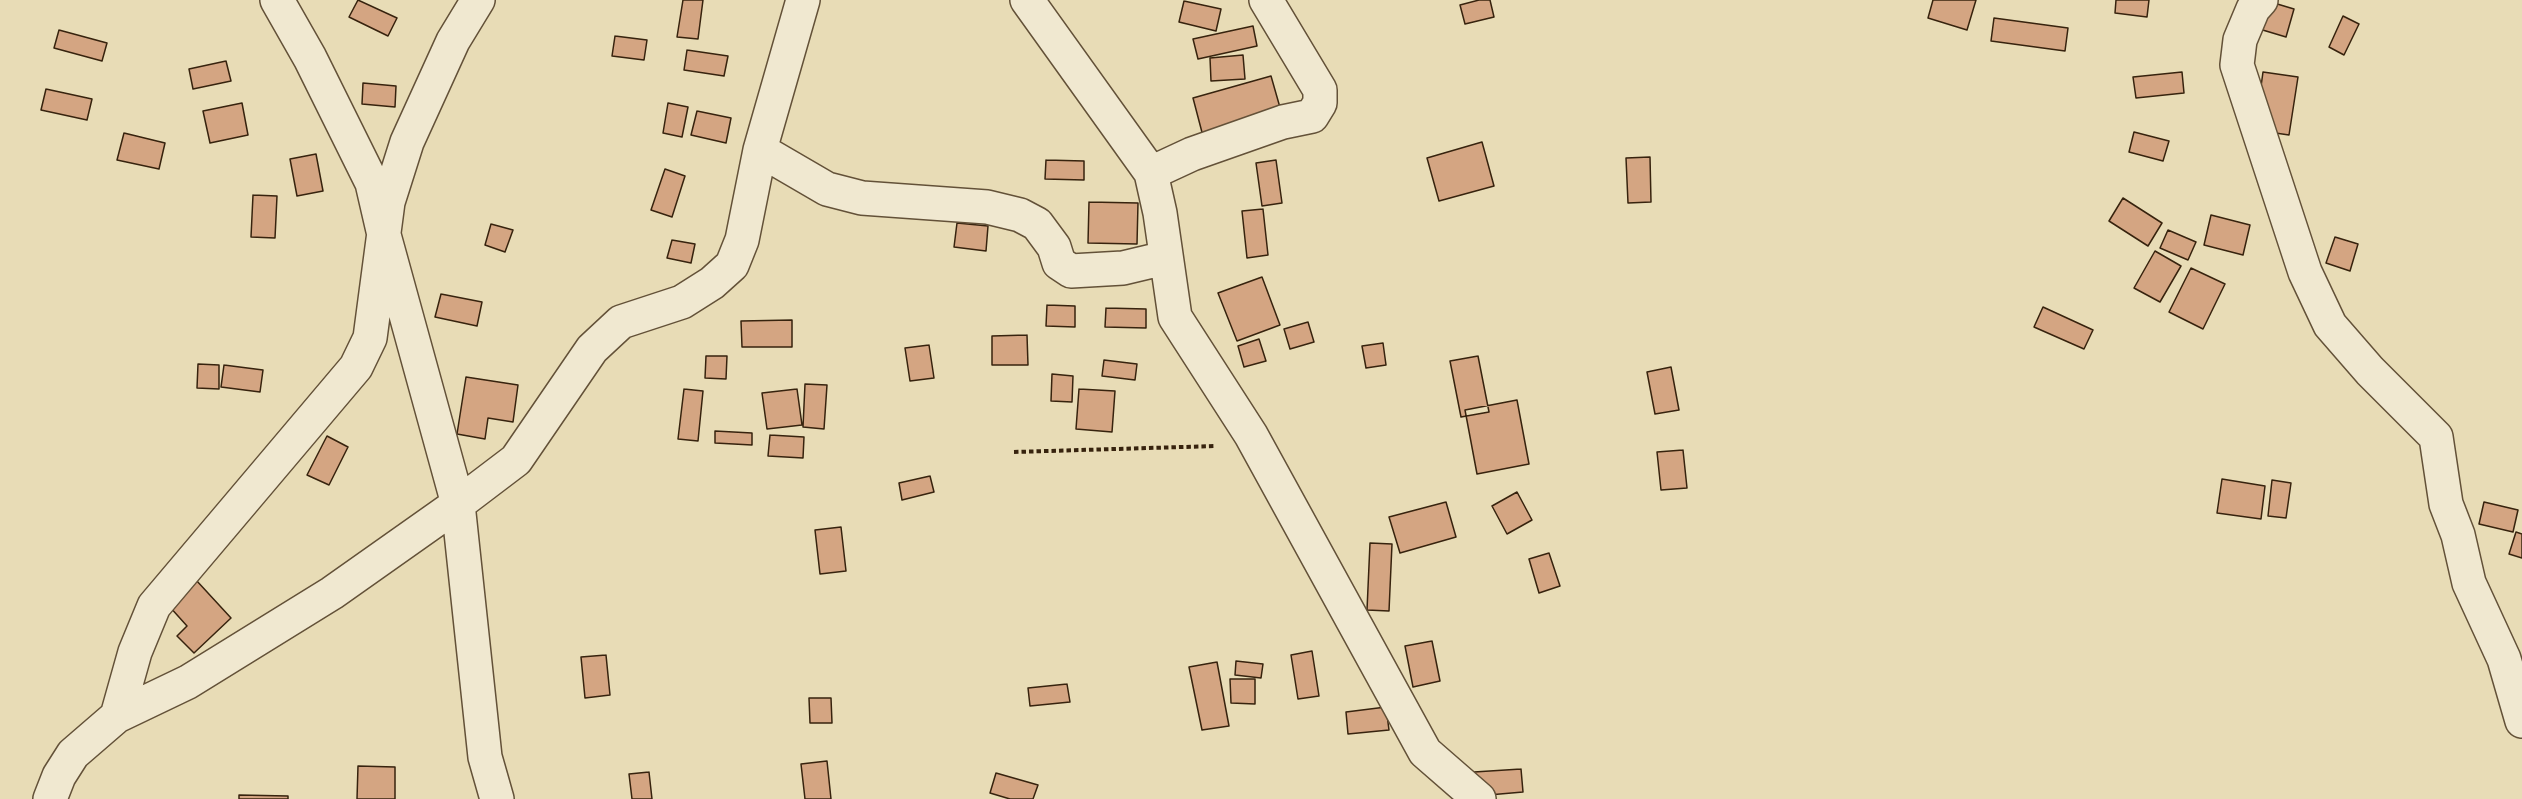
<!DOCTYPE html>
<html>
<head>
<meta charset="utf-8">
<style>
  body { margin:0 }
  canvas { display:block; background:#e8dcb6 }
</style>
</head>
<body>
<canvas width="2522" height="799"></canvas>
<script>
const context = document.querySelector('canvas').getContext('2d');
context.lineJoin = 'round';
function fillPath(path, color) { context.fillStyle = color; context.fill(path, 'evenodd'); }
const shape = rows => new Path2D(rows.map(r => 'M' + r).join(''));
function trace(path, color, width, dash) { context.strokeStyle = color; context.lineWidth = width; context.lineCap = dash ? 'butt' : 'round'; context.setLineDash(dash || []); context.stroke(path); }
const building = shape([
  [358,0,397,18,388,36,349,17,358,0],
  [683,0,703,0,698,39,677,37,683,0],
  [1479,0,1490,0,1494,17,1465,24,1460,5,1479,0],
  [1933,0,1976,0,1967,30,1928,18,1933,0],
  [2116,0,2149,0,2147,17,2115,13,2116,0],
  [2264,0,2294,9,2286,37,2256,28,2264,0],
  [1184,1,1221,9,1216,31,1179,22,1184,1],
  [2343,16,2359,24,2344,55,2329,47,2343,16],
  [1994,18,2068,28,2065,51,1991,41,1994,18],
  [1253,26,1257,46,1198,59,1193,39,1253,26],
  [59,30,107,43,102,61,54,48,59,30],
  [615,36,647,40,644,60,612,56,615,36],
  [687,50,728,56,724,76,684,70,687,50],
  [1243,55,1245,79,1211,81,1210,58,1243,55],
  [226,61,231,81,193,89,189,69,226,61],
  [2182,72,2184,93,2136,98,2133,77,2182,72],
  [2263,72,2298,77,2289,135,2255,130,2263,72],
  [1271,76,1283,118,1204,140,1193,98,1271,76],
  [363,83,396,86,395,107,362,104,363,83],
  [46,89,92,99,87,120,41,110,46,89],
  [242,103,248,135,210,143,203,111,242,103],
  [668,103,688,107,682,137,663,133,668,103],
  [697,111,731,118,726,143,691,135,697,111],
  [2134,132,2169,141,2163,161,2129,152,2134,132],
  [124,133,165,143,159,169,117,160,124,133],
  [1482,142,1494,186,1439,201,1427,158,1482,142],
  [316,154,323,191,297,196,290,159,316,154],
  [1650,157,1651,202,1628,203,1626,158,1650,157],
  [1046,160,1084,161,1084,180,1045,179,1046,160],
  [1276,160,1282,203,1262,206,1256,163,1276,160],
  [665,169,685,176,672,217,651,210,665,169],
  [253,195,277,196,275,238,251,237,253,195],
  [2123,198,2162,223,2148,246,2109,221,2123,198],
  [1089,202,1138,203,1137,244,1088,243,1089,202],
  [1263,209,1268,255,1247,258,1242,211,1263,209],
  [2211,215,2250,225,2243,255,2204,245,2211,215],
  [957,223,988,226,986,251,954,247,957,223],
  [491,224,513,230,505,252,485,245,491,224],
  [2168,230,2196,242,2188,260,2160,248,2168,230],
  [2335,237,2358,244,2350,271,2326,263,2335,237],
  [672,240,695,244,691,263,667,258,672,240],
  [2155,251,2181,266,2160,302,2134,288,2155,251],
  [2191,268,2225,284,2203,329,2169,312,2191,268],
  [1262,277,1280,325,1237,341,1218,293,1262,277],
  [441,294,482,302,477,326,435,317,441,294],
  [1047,305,1075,306,1075,327,1046,326,1047,305],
  [2043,307,2093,330,2084,349,2034,327,2043,307],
  [1106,308,1146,309,1146,328,1105,327,1106,308],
  [792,320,792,347,742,347,741,321,792,320],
  [1308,322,1314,342,1290,349,1284,329,1308,322],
  [1027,335,1028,365,992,365,992,336,1027,335],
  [1259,339,1266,361,1244,367,1238,346,1259,339],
  [1383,343,1386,365,1366,368,1362,346,1383,343],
  [929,345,934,378,910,381,905,348,929,345],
  [706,356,727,356,726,379,705,378,706,356],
  [1478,356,1489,412,1461,417,1450,361,1478,356],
  [1104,360,1137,364,1135,380,1102,376,1104,360],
  [198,364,219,365,219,389,197,388,198,364],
  [224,365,263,370,260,392,221,387,224,365],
  [1671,367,1679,410,1655,414,1647,372,1671,367],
  [1052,374,1073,376,1072,402,1051,401,1052,374],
  [466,377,518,385,513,422,488,418,485,439,457,434,466,377],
  [805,384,827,385,824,429,803,427,805,384],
  [684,389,703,391,698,441,678,439,684,389],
  [797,389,802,425,767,429,762,393,797,389],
  [1079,389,1115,391,1112,432,1076,429,1079,389],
  [1517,400,1529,464,1477,474,1465,410,1517,400],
  [715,431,752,433,752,445,715,443,715,431],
  [770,435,804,437,803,458,768,456,770,435],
  [327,436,348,447,329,485,307,475,327,436],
  [1683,450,1687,488,1661,490,1657,452,1683,450],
  [930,476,934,492,902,500,899,483,930,476],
  [2222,479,2265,486,2261,519,2217,513,2222,479],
  [2272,480,2291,483,2286,518,2268,516,2272,480],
  [1517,492,1532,520,1507,534,1492,506,1517,492],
  [1446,502,1456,537,1400,553,1389,517,1446,502],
  [2484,502,2518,510,2513,532,2479,524,2484,502],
  [841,527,846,571,820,574,815,530,841,527],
  [2516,532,2522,534,2522,558,2509,554,2516,532],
  [1370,543,1392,544,1389,611,1367,610,1370,543],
  [1549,553,1560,586,1539,593,1529,559,1549,553],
  [196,580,231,618,194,653,177,636,187,626,169,606,196,580],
  [1432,641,1440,681,1413,687,1405,646,1432,641],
  [1312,651,1319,696,1298,699,1291,655,1312,651],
  [606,655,610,695,585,698,581,657,606,655],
  [1236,661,1263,664,1261,678,1235,675,1236,661],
  [1217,662,1229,726,1202,730,1189,667,1217,662],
  [1230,679,1255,679,1255,704,1231,703,1230,679],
  [1067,684,1070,702,1030,706,1028,688,1067,684],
  [809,698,831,698,832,723,810,723,809,698],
  [1386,707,1389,730,1348,734,1346,712,1386,707],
  [827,761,831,799,805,799,801,764,827,761],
  [358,766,395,767,395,799,357,799,358,766],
  [1521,769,1523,792,1477,796,1474,772,1521,769],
  [649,772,652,799,632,799,629,774,649,772],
  [996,773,1038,785,1033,799,1010,799,990,793,996,773],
  [239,795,288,796,288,799,239,799,239,795]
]);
const path = shape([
  [1014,452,1216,446]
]);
const minor = shape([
  [277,0,310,58,372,183,384,235,458,504,485,757,497,799],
  [1027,0,1151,173,1160,213,1175,317,1251,435,1425,752,1479,799],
  [2261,0,2253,9,2240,40,2237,65,2305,272,2330,325,2370,371,2436,437,2446,504,2458,535,2469,583,2504,659,2522,721],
  [760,150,827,189,862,198,987,207,1020,215,1037,224,1054,247,1059,263,1071,271,1123,268,1165,258],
  [1151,173,1192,154,1283,122,1312,116,1320,103,1320,90,1266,0],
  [117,716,188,682,332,593,458,504,516,460,592,349,621,322,682,302,712,283,732,265,742,240,760,150,803,0],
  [50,799,59,776,73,754,117,716,135,652,154,606,356,367,370,338,388,202,407,142,453,41,478,0]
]);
fillPath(building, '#d4a582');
trace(building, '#37230e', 1.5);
trace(minor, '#635138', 36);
trace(path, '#37230e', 4, [4.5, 3]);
trace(minor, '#f0e8d0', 33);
</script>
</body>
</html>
